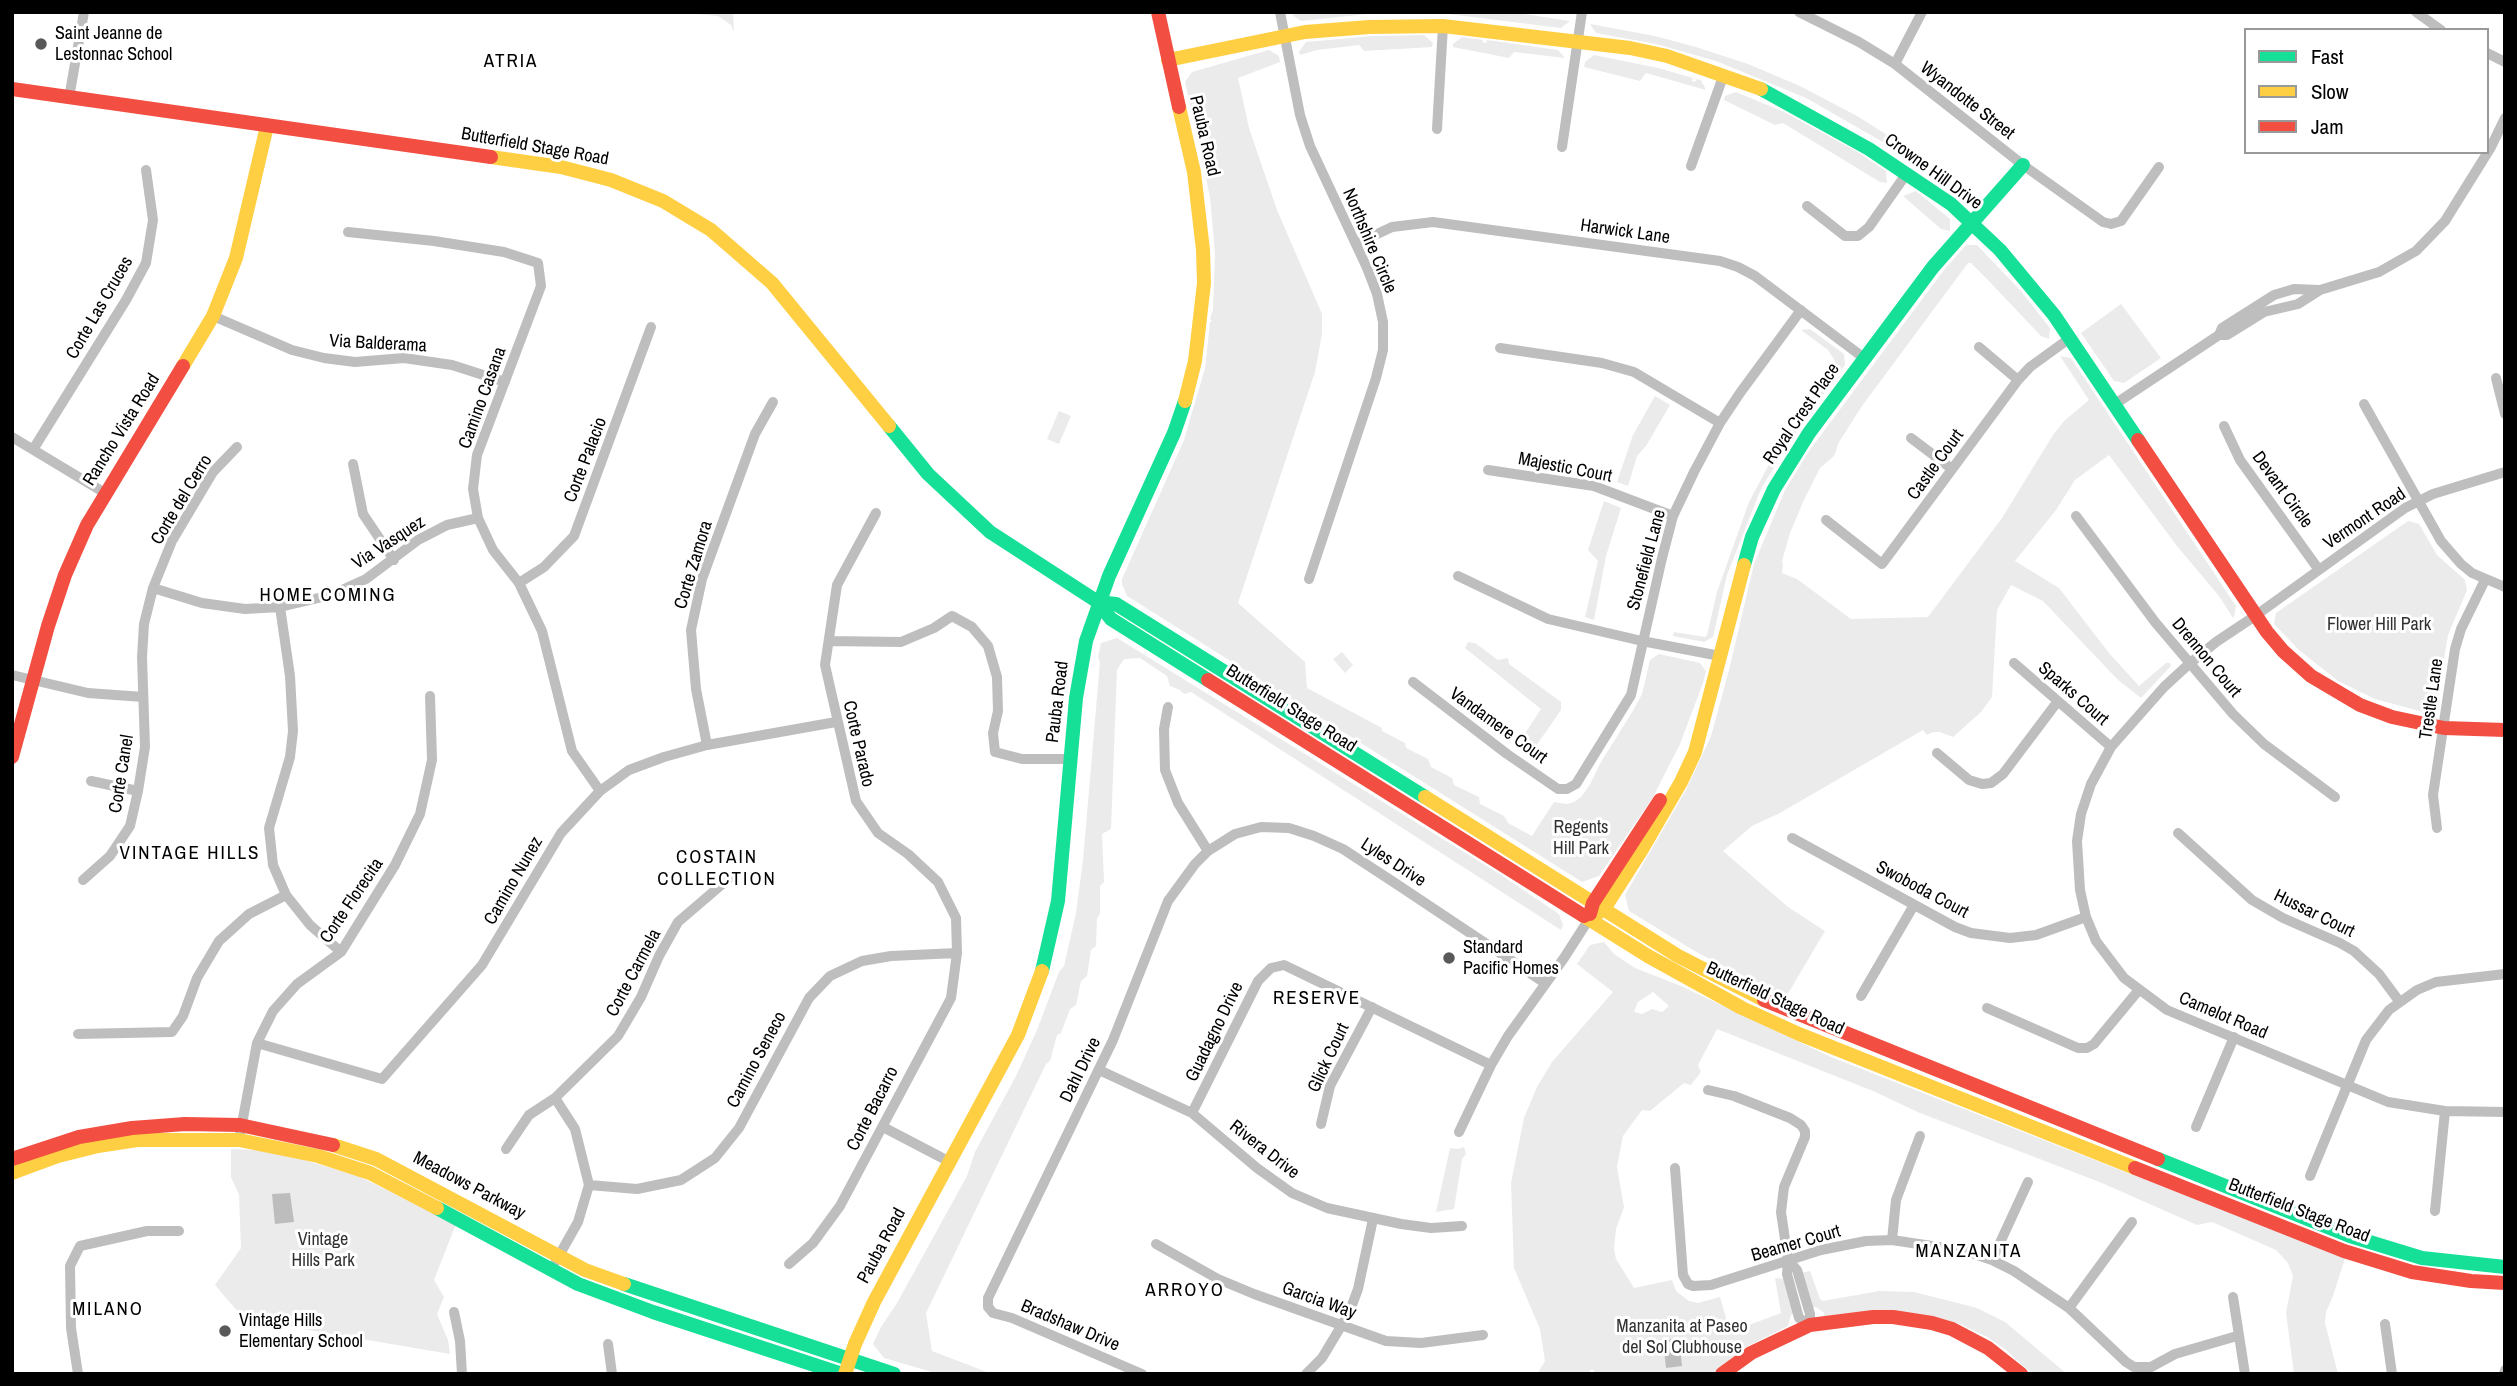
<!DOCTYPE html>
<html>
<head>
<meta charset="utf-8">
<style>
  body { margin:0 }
  #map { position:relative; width:2517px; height:1386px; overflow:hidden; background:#fff; font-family:"Archivo Narrow",sans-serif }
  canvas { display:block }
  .frame { position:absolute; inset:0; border:14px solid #000; pointer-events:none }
  .legend { position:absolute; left:2244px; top:28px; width:245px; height:126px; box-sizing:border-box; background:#fff; border:2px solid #999; margin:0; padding:9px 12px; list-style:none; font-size:21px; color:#000 }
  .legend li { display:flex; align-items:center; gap:14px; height:35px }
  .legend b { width:35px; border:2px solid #999 }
</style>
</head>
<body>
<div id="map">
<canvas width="2517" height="1386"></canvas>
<div class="frame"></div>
<ul class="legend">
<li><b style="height:9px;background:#16e098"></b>Fast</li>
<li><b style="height:9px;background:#ffcf43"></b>Slow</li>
<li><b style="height:9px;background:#f24e42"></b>Jam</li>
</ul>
</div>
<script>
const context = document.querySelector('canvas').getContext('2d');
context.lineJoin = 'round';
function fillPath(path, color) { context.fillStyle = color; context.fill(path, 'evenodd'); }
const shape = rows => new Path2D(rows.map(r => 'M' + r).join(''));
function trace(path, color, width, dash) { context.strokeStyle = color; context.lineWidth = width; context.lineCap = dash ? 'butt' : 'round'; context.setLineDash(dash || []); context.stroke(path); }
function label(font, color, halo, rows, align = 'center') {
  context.font = font + ' "Archivo Narrow",sans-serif'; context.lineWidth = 6; context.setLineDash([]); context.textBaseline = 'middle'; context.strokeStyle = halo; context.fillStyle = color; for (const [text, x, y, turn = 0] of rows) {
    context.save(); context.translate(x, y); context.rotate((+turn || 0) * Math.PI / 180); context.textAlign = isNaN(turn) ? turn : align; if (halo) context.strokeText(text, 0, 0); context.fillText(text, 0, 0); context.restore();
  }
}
const green = shape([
  [678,12,733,12,734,32,731,25,718,16],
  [1303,12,1511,12,1570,21,1561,28,1448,14,1377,13,1301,21,1292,15],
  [1590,24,1655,36,1696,47,1748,64,1800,86,1857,116,1908,148,1950,180,1976,203,1965,204,1935,179,1888,145,1806,98,1716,61,1656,44,1596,33],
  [1424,35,1433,43,1432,47,1364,51,1359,45,1317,50,1300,55,1299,52,1306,42,1372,36],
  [1462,37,1483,40,1482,42,1486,43,1487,40,1558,50,1565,58,1514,52,1509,58,1453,47,1453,44],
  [1269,50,1279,56,1280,62,1238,78,1249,128,1277,210,1322,314,1322,334,1315,372,1238,603,1305,662,1307,688,1382,728,1382,731,1405,743,1406,748,1428,759,1431,767,1452,778,1454,785,1479,797,1480,804,1504,816,1508,823,1532,836,1554,802,1567,804,1574,802,1581,797,1589,786,1601,762,1634,709,1642,694,1650,660,1659,654,1700,663,1706,671,1703,683,1680,744,1653,797,1599,876,1582,882,1127,596,1122,584,1122,579,1184,440,1205,368,1210,322,1212,321,1210,319,1213,309,1215,254,1210,197,1185,82,1192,72],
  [1594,55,1658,68,1693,78,1692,81,1695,82,1697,79,1701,80,1706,90,1646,73,1640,81,1584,67,1585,62],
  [1736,92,1784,112,1856,151,1886,171,1887,183,1880,182,1783,123,1775,125,1724,100,1725,96],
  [1916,191,1950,219,1950,231,1941,229,1903,196],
  [1966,245,1977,245,2020,290,2050,328,2049,339,2041,336,1986,278,1971,263,1968,263,1862,406,1839,442,1834,456,1820,468,1803,502,1790,533,1782,561,1783,565,1782,573,1797,579,1851,619,1928,617,2002,518,2053,435,2064,421,2089,400,2060,356,2071,358,2236,606,2234,617,2233,618,2219,596,2177,546,2109,455,2075,480,2056,510,2015,561,2059,588,2109,653,2139,686,2166,663,2170,663,2171,666,2141,698,2118,680,2043,601,2011,585,1997,610,1992,697,1981,712,1953,737,1940,732,1933,732,1927,735,1923,730,1780,813,1752,826,1723,851,1788,907,1825,931,1786,997,1698,953,1629,911,1625,895,1686,790,1711,736,1729,670,1754,564,1785,490,1809,451,1841,408,1944,270],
  [2121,304,2161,358,2124,383,2114,381,2081,333],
  [1810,329,1844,354,1845,365,1793,436,1761,489,1727,575,1713,637,1704,642,1673,636,1674,632,1705,637,1707,635,1717,592,1749,502,1782,440,1781,437,1808,399,1808,395,1835,361,1828,350,1801,330],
  [1655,396,1670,405,1646,446,1637,456,1628,486,1617,482,1633,435],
  [1059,411,1071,416,1059,444,1047,439],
  [1604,501,1621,508,1606,556,1594,620,1585,617,1598,561,1588,550],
  [2408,521,2419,524,2437,555,2465,580,2467,590,2448,635,2436,706,2427,713,2375,699,2338,681,2299,650,2274,624,2276,613],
  [1117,638,1498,873,1559,914,1563,925,1561,930,1191,692,1184,694,1180,690,1170,686,1167,676,1140,658,1124,659,1117,670,1111,829,1102,834,1104,882,1100,886,1100,914,1097,918,1096,946,1091,950,1087,976,1081,981,1076,1005,1070,1009,1061,1033,1057,1035,1050,1061,1046,1064,926,1313,932,1351,992,1374,939,1374,884,1358,873,1344,881,1327,897,1303,967,1176,975,1152,1016,1076,1037,1030,1059,972,1064,966,1076,913,1083,860,1100,662,1098,657,1101,643],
  [1468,642,1475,643,1498,660,1508,658,1509,664,1561,702,1561,710,1529,756,1516,747,1541,709,1465,648],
  [1342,652,1353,665,1345,673,1333,659],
  [1604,942,1614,954,1635,968,1681,986,1831,1057,2345,1258,2333,1296,2326,1312,2325,1323,2338,1374,2294,1374,2286,1313,2293,1276,2288,1263,2276,1250,2212,1222,2197,1225,2102,1183,1920,1113,1873,1091,1717,1029,1698,1065,1701,1072,1691,1085,1684,1083,1650,1111,1642,1110,1623,1136,1617,1167,1624,1207,1616,1229,1614,1249,1616,1259,1634,1288,1672,1280,1676,1291,1689,1301,1698,1303,1720,1297,1730,1332,1781,1313,1775,1278,1784,1279,1794,1313,1791,1315,1788,1326,1746,1347,1711,1374,1597,1374,1592,1369,1587,1374,1537,1374,1545,1361,1540,1329,1514,1268,1511,1183,1524,1118,1537,1087,1552,1062,1613,992,1577,964,1590,945],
  [1653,992,1669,1006,1662,1012,1652,1009,1642,1014,1634,1012,1638,1002],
  [1464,1147,1466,1154,1462,1159,1454,1209,1436,1212,1450,1148,1458,1149],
  [231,1149,258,1150,294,1157,358,1176,456,1224,434,1280,444,1297,437,1314,448,1340,450,1354,244,1319,215,1285,241,1248,239,1195,231,1177],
  [1810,1271,1820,1299,1823,1301,1879,1291,1914,1292,1977,1308,2005,1322,2067,1374,2032,1374,2005,1349,1987,1337,1960,1324,1939,1318,1869,1311,1824,1317,1824,1313,1816,1307,1812,1308,1801,1273]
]);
const water = shape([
  [290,1193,294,1222,275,1224,272,1194],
  [1679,1338,1682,1366,1666,1368,1663,1340]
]);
const street = shape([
  [1280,12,1300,115,1310,146,1367,268,1377,294,1383,322,1383,350,1376,378,1309,579],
  [1799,12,1859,42,1895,64,2023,165,2103,222,2111,224,2121,221,2159,167],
  [2416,12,2441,30],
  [2487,53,2505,62],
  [1895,64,1922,12],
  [69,98,84,12],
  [1437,129,1443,26],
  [1562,147,1582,12],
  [1691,166,1724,74],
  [1807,206,1845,236,1858,236,1869,227,1907,173],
  [348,232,434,241,504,252,538,263,541,286,477,455,473,489,478,518,493,550,519,583,542,631,572,751,600,791],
  [1356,244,1392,227,1433,222,1720,261,1738,267,1755,276,1864,358],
  [213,316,292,350,324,358,355,362,404,358,452,365,505,382],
  [2219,335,2227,335,2264,312,2298,304,2320,290,2379,272,2416,251,2445,221,2491,147,2505,118],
  [1979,347,2018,380],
  [1500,348,1602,363,1634,372,1720,423],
  [2496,378,2505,414],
  [2115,404,2219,335,2222,328,2274,295,2294,289,2320,290],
  [2364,404,2441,541,2461,564,2472,573,2505,587],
  [2224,426,2240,460,2319,570],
  [12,437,105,493],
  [1911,438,1952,469],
  [34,448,126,300,146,263,153,220,146,170],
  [353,464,363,514,394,560],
  [1488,470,1594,486,1673,516],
  [2505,472,2433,494,2405,508,2255,616,2216,642,2189,664,2164,687,2111,747,2091,784,2081,814,2077,841,2080,890,2086,917,2096,941,2124,978,2167,1010,2388,1102,2445,1111,2505,1112],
  [2076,516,2155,622,2233,714,2264,744,2335,797],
  [1826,520,1882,564,2018,380,2030,367,2070,338],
  [1458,576,1548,619,1642,641,1720,656],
  [519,583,544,567,574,536,651,327],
  [153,588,202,603,245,609,280,607,331,595,366,579,418,540,447,525,478,518],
  [280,607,290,676,293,731,290,757,269,828,273,865,286,895,310,925,341,952],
  [829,641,901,642,934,628,952,616,972,627,988,646,997,677,998,711,993,733,995,752,1022,759,1070,759],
  [2014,663,2111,747],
  [12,675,88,693,143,697],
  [1413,682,1507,754,1558,789,1567,789,1576,784,1631,695,1662,558,1673,516,1694,472,1720,423,1740,393,1801,310],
  [1168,707,1164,729,1165,770,1178,803,1208,851],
  [707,745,696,689,691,630,702,579,755,434,773,402],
  [1937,753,1969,780,1982,784,1991,783,2003,774,2058,701],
  [91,781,138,791],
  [2437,828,2433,795,2455,649,2461,629,2485,580],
  [2178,833,2252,900,2283,918,2340,943,2354,951,2379,974,2399,1001],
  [1792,838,1955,927,1971,933,2010,938,2036,935,2086,917],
  [83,880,110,856,130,826,138,791,145,747,142,657,144,624,153,588,172,541,213,472,237,447],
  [1861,996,1914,905],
  [1987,1008,2078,1048,2087,1048,2094,1044,2138,991],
  [78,1034,172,1032,183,1016,197,978,219,941,249,914,286,895],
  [257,1043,382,1079,482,965,561,833,600,791,629,770,664,757,707,745,836,722],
  [1099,1070,1192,1113,1257,1168,1292,1193,1327,1208,1401,1224,1431,1228,1462,1226],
  [1708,1090,1734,1096,1790,1118,1801,1125,1805,1131,1805,1137,1784,1187,1781,1212,1788,1260,1787,1274,1799,1318,1810,1325],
  [555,1098,575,1129,589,1185,578,1222,556,1261],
  [1192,1113,1258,981,1271,968,1284,965,1491,1065],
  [1321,1124,1330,1086,1372,1007],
  [883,1127,950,1162],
  [2196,1127,2234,1037],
  [1459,1132,1491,1065,1508,1036,1564,958,1589,919],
  [239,1140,257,1043,273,1011,297,984,341,952,395,865,420,814,432,760,430,696],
  [506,1149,529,1115,555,1098,618,1036,641,997,659,956,678,922,734,874],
  [1675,1168,1683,1275,1688,1284,1693,1286,1711,1285,1821,1250,1866,1241,1892,1240,1965,1251,1992,1260,2014,1271,2069,1308,2126,1362,2134,1367,2151,1367,2175,1354,2237,1336],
  [2310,1176,2366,1040,2389,1010,2417,990,2436,982,2505,974],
  [589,1185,637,1189,681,1180,715,1158,739,1128,809,998,830,976,862,961,891,956,957,953],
  [2435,1211,2445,1111],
  [1892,1240,1896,1200,1920,1136],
  [1156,1244,1218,1279,1254,1294,1386,1341,1421,1343,1483,1335],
  [1788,1260,1797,1270,1810,1314,1810,1325],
  [1992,1260,2028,1182],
  [789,1264,813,1243,840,1206,951,998,957,953,956,918,938,882,908,854,878,833,856,801,825,665,837,585,876,513],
  [2233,1297,2245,1374],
  [2069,1308,2132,1222],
  [454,1312,460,1341,462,1374],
  [2385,1324,2392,1374],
  [608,1344,612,1374],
  [78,1374,71,1328,70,1266,80,1246,147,1231,179,1231],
  [1142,1374,1012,1318,993,1313,988,1307,988,1298,1113,1040,1168,901,1195,864,1208,851,1235,834,1261,827,1289,828,1314,836,1343,849,1401,887,1545,983],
  [1306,1374,1322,1358,1349,1313,1358,1289,1373,1219],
  [2504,1374,2505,1370]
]);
const fast = shape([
  [1761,89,1869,149,1951,204,2000,250,2054,315,2138,440],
  [889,426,928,474,990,532,1098,602,1111,619,1208,680],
  [1744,565,1752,537,1774,489,1809,433,1933,267,2023,165],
  [1098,602,1116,604,1425,797],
  [1042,971,1058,901,1076,698,1086,641,1109,576,1174,433,1185,401],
  [2158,1159,2350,1236,2422,1258,2505,1267],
  [437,1208,578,1284,653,1312,842,1374],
  [624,1284,894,1374]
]);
const slow = shape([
  [1168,60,1305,32,1369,27,1443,26,1630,48,1667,56,1761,89],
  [1179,107,1194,172,1203,250,1204,283,1195,361,1185,401],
  [491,157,561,167,611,180,663,201,711,230,772,283,889,426],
  [183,366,213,316,236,258,267,126],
  [1425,797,1678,956,1764,1000],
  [1595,915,1604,909,1641,851,1681,782,1695,752,1744,565],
  [1584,916,1648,956,1742,1008,1799,1034,2135,1168],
  [333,1145,376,1159,585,1270,624,1284],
  [12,1173,58,1156,98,1146,137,1140,239,1140,318,1156,370,1173,437,1208],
  [845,1374,855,1344,874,1302,1018,1035,1042,971]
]);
const jam = shape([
  [1158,12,1179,107],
  [12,89,491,157],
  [2138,440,2267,632,2283,651,2311,676,2360,705,2392,717,2444,728,2505,730],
  [1208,680,1584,916],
  [12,757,48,626,65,575,87,525,183,366],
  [1590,914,1593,903,1660,800],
  [1764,1000,2158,1159],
  [12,1159,79,1137,132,1128,185,1124,240,1125,333,1145],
  [2135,1168,2344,1251,2412,1272,2471,1281,2505,1283],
  [1722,1374,1751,1353,1810,1325,1873,1317,1893,1317,1932,1323,1952,1329,1988,1348,2021,1374]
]);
const markers = [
  [41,44,7,"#595959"],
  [1449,958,7,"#595959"],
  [225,1331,7,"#595959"]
];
const poiNames = [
  ["Saint Jeanne de",55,34],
  ["Lestonnac School",55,55],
  ["Standard",1463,948],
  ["Pacific Homes",1463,969],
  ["Vintage Hills",239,1321],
  ["Elementary School",239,1342]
];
const streetNames = [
  ["Wyandotte Street",1967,101,38],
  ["Pauba Road",1204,136,77],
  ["Butterfield Stage Road",535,147,10],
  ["Crowne Hill Drive",1933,172,36],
  ["Harwick Lane",1625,232,8],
  ["Northshire Circle",1369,241,67],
  ["Corte Las Cruces",100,308,-60],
  ["Via Balderama",378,344,3],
  ["Camino Casana",483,398,-70],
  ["Royal Crest Place",1802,414,-55],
  ["Rancho Vista Road",122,430,-58],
  ["Corte Palacio",586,460,-69],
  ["Castle Court",1936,465,-54],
  ["Majestic Court",1565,468,11],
  ["Devant Circle",2282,490,54],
  ["Corte del Cerro",182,500,-59],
  ["Vermont Road",2365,519,-34],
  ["Via Vasquez",389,543,-33],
  ["Stonefield Lane",1647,560,-75],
  ["Corte Zamora",694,565,-73],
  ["Drennon Court",2206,658,50],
  ["Sparks Court",2073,694,41],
  ["Trestle Lane",2432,699,-82],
  ["Pauba Road",1058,702,-83],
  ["Butterfield Stage Road",1291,709,32],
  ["Vandamere Court",1498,726,36],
  ["Corte Parado",858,744,77],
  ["Corte Canel",122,774,-81],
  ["Lyles Drive",1393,863,33],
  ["Camino Nunez",514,881,-60],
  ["Swoboda Court",1922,890,28],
  ["Corte Florecita",352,901,-56],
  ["Hussar Court",2314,914,26],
  ["Corte Carmela",634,973,-62],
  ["Butterfield Stage Road",1775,999,25],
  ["Camelot Road",2223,1016,23],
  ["Guadagno Drive",1215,1032,-64],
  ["Glick Court",1329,1058,-65],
  ["Camino Seneco",757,1060,-62],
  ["Dahl Drive",1081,1070,-64],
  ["Corte Bacarro",873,1109,-63],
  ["Rivera Drive",1264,1150,38],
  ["Meadows Parkway",469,1186,28],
  ["Butterfield Stage Road",2299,1211,21],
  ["Beamer Court",1796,1244,-16],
  ["Pauba Road",882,1246,-62],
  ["Garcia Way",1319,1301,20],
  ["Bradshaw Drive",1070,1326,23]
];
const parkNames = [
  ["Flower Hill Park",2379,625],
  ["Regents",1581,828],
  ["Hill Park",1581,849],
  ["Vintage",323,1240],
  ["Hills Park",323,1261],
  ["Manzanita at Paseo",1682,1327],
  ["del Sol Clubhouse",1682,1348]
];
const neighbourhoodNames = [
  ["ATRIA",511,62],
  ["HOME COMING",328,596],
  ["VINTAGE HILLS",190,854],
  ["COSTAIN",717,858],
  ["COLLECTION",717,880],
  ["RESERVE",1317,999],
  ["MANZANITA",1969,1252],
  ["ARROYO",1185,1291],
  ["MILANO",108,1310]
];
fillPath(green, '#ebebeb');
fillPath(water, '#bdbdbd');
trace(street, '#bebebe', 10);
trace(fast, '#16e098', 14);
trace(slow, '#ffcf43', 14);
trace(jam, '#f24e42', 14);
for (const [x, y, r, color] of markers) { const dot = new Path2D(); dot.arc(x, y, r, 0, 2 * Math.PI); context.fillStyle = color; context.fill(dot); trace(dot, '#fff', 2.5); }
label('18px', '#000', '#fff', poiNames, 'left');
label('18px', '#000', '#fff', streetNames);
label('18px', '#313131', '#fff', parkNames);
context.letterSpacing = '2px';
label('19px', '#000', '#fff', neighbourhoodNames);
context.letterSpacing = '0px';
</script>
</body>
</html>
